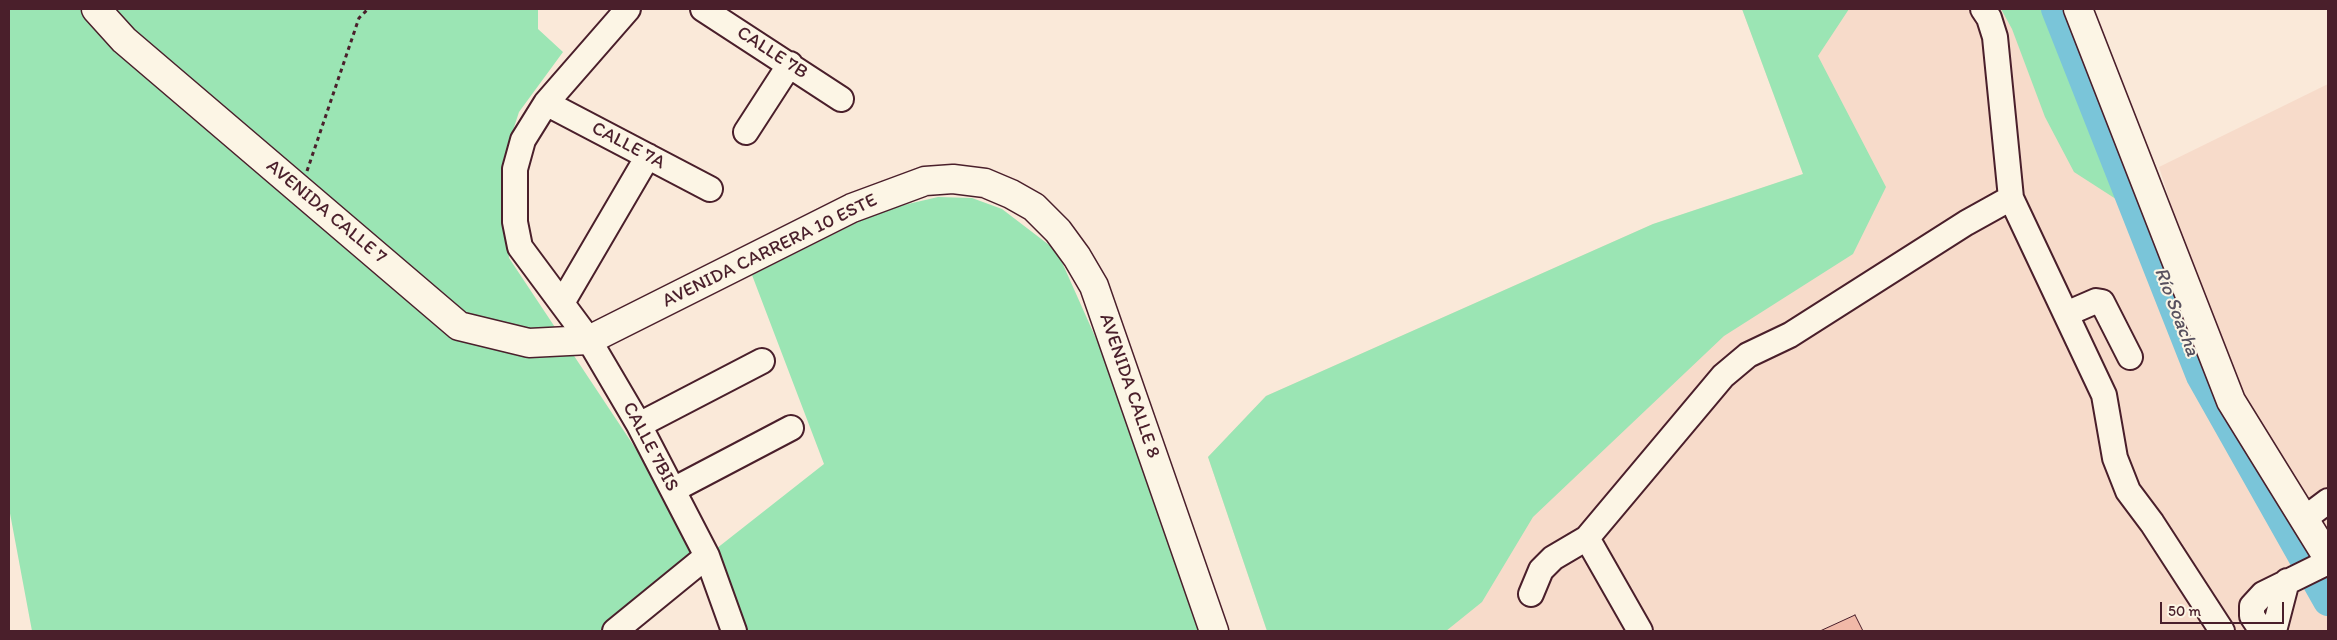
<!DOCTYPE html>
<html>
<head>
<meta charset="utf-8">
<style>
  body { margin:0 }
  #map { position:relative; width:2337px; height:640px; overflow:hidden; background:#fae9d9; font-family:Itim,sans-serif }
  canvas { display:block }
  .frame { position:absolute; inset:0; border:10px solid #4a1f2b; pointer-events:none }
  .scale { position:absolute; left:2160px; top:602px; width:124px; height:22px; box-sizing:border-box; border:2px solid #4a1f2b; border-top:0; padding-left:6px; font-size:15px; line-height:18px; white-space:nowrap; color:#4a1f2b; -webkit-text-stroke:4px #fcf5e5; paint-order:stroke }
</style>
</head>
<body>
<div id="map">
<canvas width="2337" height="640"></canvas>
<div class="frame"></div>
<div class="scale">50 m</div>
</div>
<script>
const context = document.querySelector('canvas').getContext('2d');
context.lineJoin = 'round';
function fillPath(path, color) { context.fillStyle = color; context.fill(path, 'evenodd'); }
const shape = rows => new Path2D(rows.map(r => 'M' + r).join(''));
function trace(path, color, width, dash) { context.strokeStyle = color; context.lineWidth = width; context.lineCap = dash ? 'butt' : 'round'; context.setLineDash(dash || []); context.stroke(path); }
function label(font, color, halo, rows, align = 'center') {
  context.font = font + ' Itim,sans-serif'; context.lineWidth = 4; context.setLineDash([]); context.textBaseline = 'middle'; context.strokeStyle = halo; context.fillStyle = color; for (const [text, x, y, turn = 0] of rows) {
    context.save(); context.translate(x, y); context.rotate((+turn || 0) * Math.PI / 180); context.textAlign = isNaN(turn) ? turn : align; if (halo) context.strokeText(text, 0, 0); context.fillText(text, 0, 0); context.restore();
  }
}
const built = shape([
  [1742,9,2049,9,2201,376,2328,601,2328,631,1267,631,1208,457,1266,396,1653,224,1803,174],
  [2328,84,2328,541,2241,394,2185,248,2159,167]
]);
const green = shape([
  [9,9,538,9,538,29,563,52,519,112,503,161,509,258,707,556,824,464,752,275,878,212,908,204,938,197,972,198,1002,209,1057,251,1134,424,1206,631,743,631,696,556,604,631,32,631,9,508],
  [1742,9,1849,9,1818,56,1886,187,1853,254,1724,336,1533,517,1482,602,1446,631,1267,631,1208,457,1266,396,1653,224,1803,174],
  [2001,9,2051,9,2136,212,2074,172,2045,117,2012,29]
]);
const river = shape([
  [2056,9,2201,376,2328,601]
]);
const building = shape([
  [1855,615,1863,631,1820,631,1855,615]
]);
const path = shape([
  [307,171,359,18,368,9]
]);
const minor = shape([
  [628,9,546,103,523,140,515,169,515,222,520,247,589,340,639,425,707,556,734,631],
  [703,9,841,99],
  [1983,9,1989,18,1995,37,2011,198],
  [546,103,710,189],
  [746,132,790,64],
  [562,303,648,156],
  [2066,314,2096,301,2102,302,2130,357],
  [639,425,762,361],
  [673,490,791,428],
  [2304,519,2328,501],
  [1531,594,1541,570,1553,558,1587,538],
  [615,631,707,556],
  [1640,631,1587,538,1723,376,1748,355,1790,335,1966,223,2011,198,2104,395,2115,458,2128,491,2152,523,2222,631],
  [2262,631,2252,616,2252,606,2263,594,2328,562],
  [2274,631,2287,581]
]);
const major = shape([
  [96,9,124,40,459,326,529,343,589,340,852,208,925,181,953,179,985,183,1011,194,1034,207,1058,231,1077,257,1094,286,1214,631],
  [2078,9,2231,401,2328,558]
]);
const streetNames = [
  ["CALLE 7B",772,53,33],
  ["CALLE 7A",628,146,28],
  ["AVENIDA CALLE 7",326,212,40],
  ["AVENIDA CARRERA 10 ESTE",770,251,-26],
  ["AVENIDA CALLE 8",1129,386,71],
  ["CALLE 7BIS",650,447,62]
];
const waterNames = [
  ["Río Soacha",2176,312,69]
];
fillPath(built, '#f7dbca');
fillPath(green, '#9be5b4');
trace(river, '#7ac5d9', 30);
fillPath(building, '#f1b9a8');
trace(building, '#4a1f2b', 1);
trace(minor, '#4a1f2b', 28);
trace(major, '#4a1f2b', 31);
trace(path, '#4a1f2b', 3, [4, 4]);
trace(minor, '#fcf5e5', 24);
trace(major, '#fcf5e5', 28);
label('19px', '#4a1f2b', '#fcf5e5', streetNames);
label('italic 20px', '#58515f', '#fcf5e5', waterNames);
</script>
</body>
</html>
